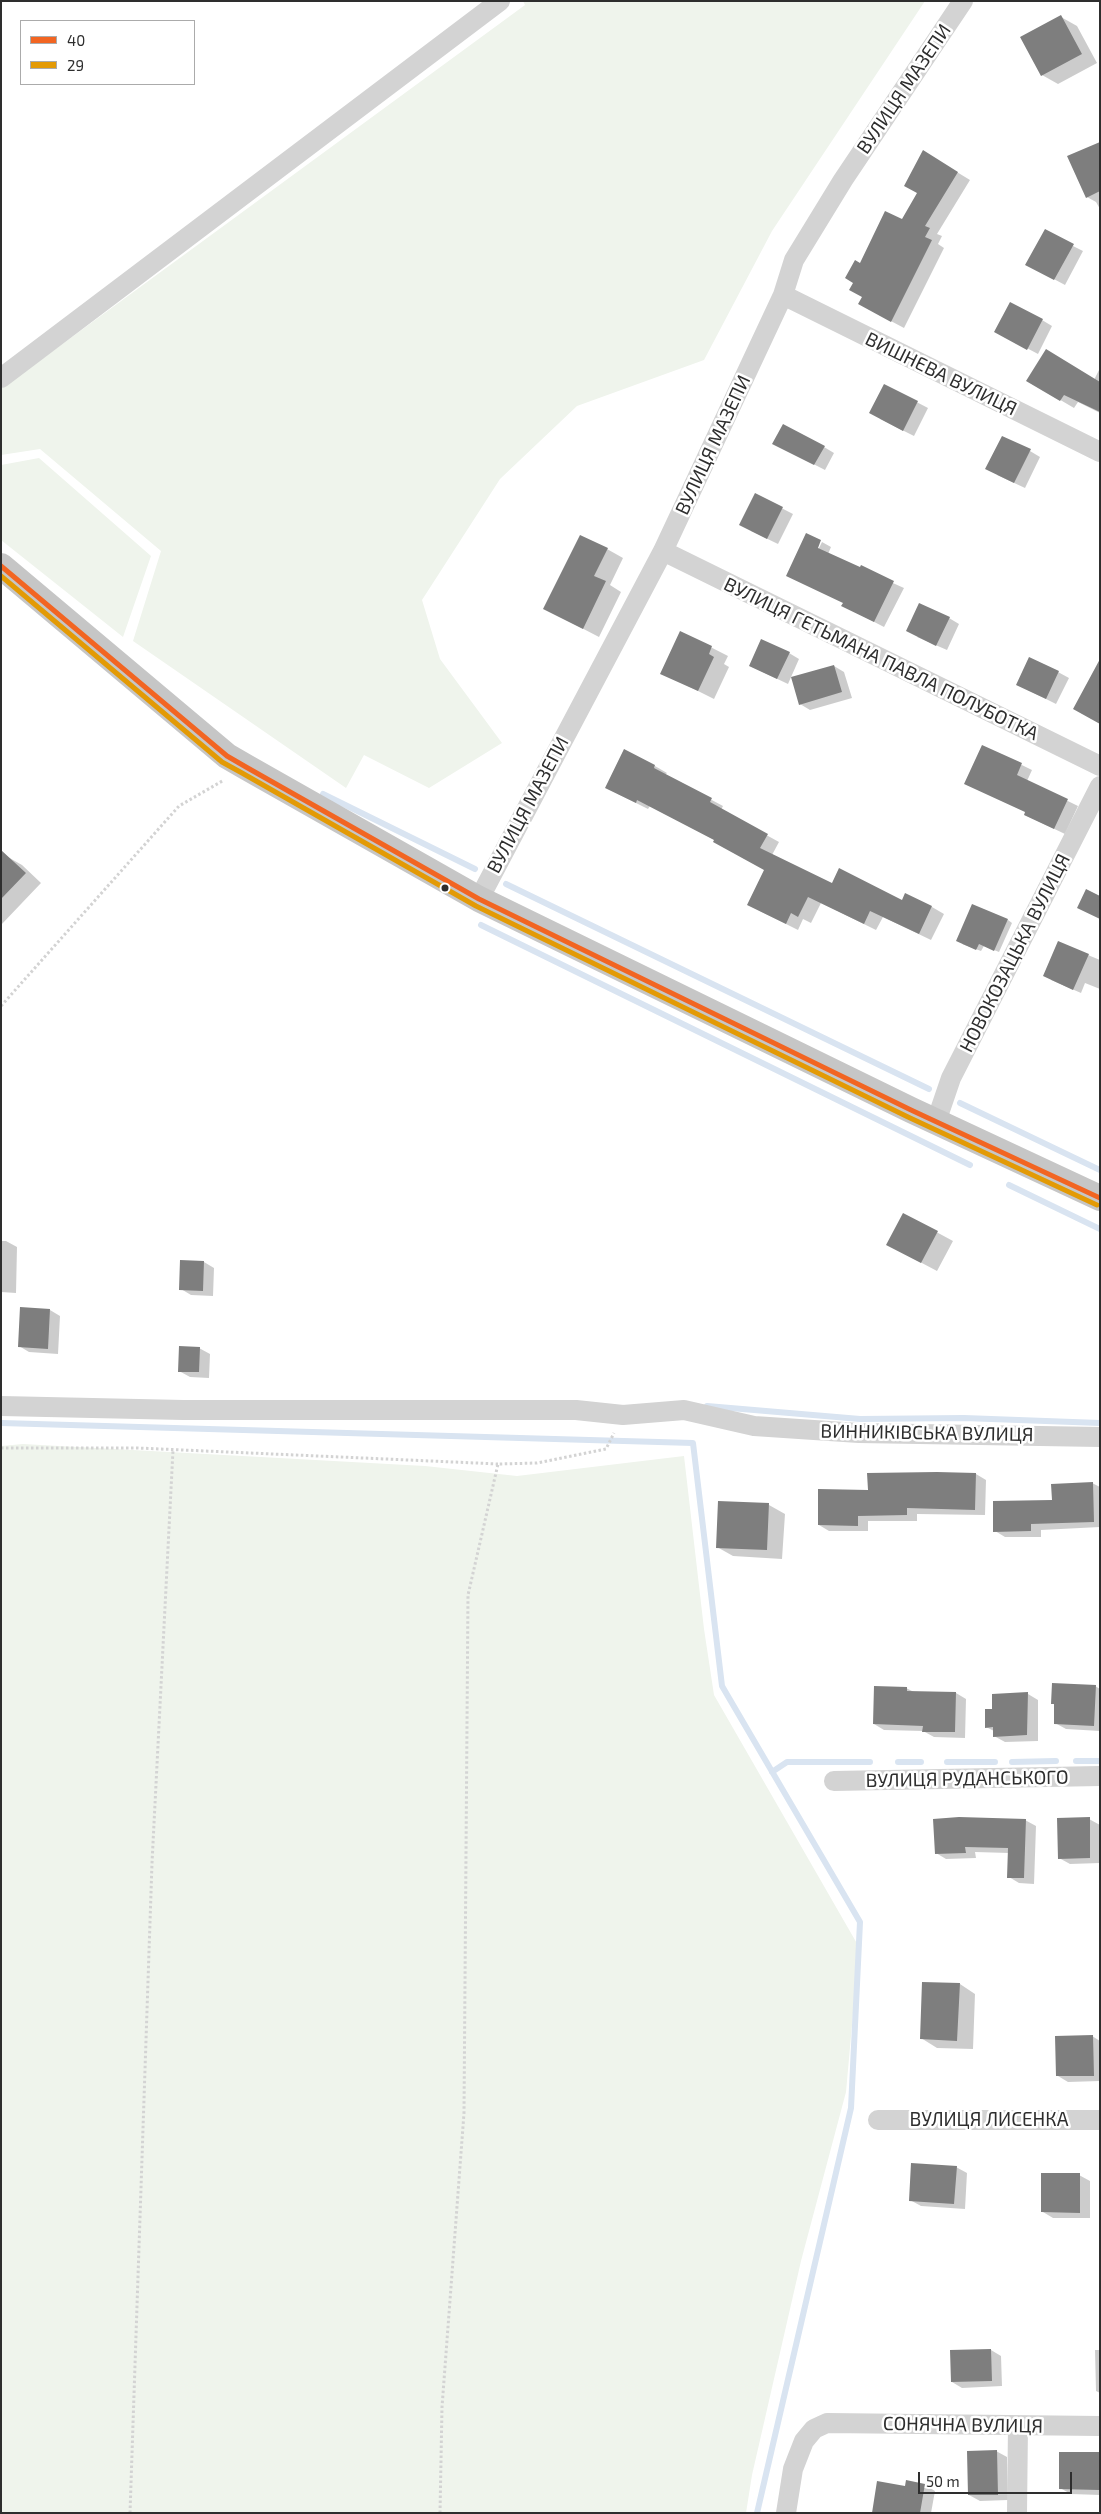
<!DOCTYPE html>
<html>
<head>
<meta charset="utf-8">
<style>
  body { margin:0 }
  #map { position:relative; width:1101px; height:2514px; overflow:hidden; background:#fff; font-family:"Exo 2",sans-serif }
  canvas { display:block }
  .frame { position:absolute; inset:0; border:2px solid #2e2e2e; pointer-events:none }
  .legend { position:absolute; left:20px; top:20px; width:175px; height:65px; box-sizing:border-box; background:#fff; border:1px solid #ababab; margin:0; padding:6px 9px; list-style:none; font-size:15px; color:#2e2e2e }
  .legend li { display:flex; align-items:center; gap:10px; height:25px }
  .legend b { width:25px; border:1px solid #ababab }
  .scale { position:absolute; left:918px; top:2472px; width:154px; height:22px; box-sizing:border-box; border:2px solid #2e2e2e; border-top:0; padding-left:6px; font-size:15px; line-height:18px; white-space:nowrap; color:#2e2e2e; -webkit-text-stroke:4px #fff; paint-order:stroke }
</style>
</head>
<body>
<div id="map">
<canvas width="1101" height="2514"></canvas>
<div class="frame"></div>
<ul class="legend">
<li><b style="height:6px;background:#f26522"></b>40</li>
<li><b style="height:6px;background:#e39a05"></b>29</li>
</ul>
<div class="scale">50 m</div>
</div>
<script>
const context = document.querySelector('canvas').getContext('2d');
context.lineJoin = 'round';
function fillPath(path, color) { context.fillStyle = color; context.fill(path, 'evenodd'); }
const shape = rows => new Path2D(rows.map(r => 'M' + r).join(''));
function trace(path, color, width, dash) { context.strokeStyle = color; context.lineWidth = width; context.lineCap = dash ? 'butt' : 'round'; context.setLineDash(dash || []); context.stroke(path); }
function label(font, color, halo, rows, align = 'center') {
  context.font = font + ' "Exo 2",sans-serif'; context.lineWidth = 5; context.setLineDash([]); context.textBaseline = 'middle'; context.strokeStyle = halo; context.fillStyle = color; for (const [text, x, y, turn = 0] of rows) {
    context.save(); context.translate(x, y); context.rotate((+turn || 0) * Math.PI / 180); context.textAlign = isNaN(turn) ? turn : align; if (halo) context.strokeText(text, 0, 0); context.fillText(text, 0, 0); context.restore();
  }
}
const green = shape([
  [523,1,925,1,772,231,704,360,577,406,500,479,422,600,440,659,502,743,429,788,364,755,346,788,133,641,161,551,40,449,1,455,1,389,525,5],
  [39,458,151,556,123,637,1,540,1,465],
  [23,1444,425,1466,517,1476,684,1456,704,1629,714,1695,859,1947,846,2092,801,2261,752,2475,746,2513,1,2513,1,1446]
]);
const shadow = shape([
  [1061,17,1077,26,1097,63,1058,84,1042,75],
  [1100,143,1100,209,1096,202,1087,197],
  [924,152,970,180,937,234,942,236,938,244,944,248,904,328,872,311,863,297,860,264,903,221,918,193],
  [1073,246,1083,251,1065,285,1037,270],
  [1042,320,1052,326,1038,354,1006,337],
  [1100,368,1100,413,1078,402,1074,408,1028,381,1094,380],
  [884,385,928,408,914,436,880,419],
  [824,447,834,453,825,470,784,449],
  [1030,451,1040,457,1025,488,997,475],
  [756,495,793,514,778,544,751,531],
  [822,542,831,547,828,554,904,588,884,627,853,611,844,603,816,554],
  [607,549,623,558,610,585,621,592,599,637,545,609],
  [949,618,959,624,947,650,917,637],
  [681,632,728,656,724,664,729,667,714,699,662,673],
  [789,653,799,659,788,684,750,666],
  [834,666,844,672,852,698,810,710,800,704],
  [1058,672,1069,678,1056,704,1028,690],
  [983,746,1032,770,1027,781,1078,806,1065,834,1025,815,1026,812],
  [655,766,667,773,665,775,723,806,721,810,779,842,772,855,832,885,932,907,944,914,931,940,883,917,876,930,821,903,811,923,803,919,798,930,760,911,765,870,715,840,650,806,648,809,618,794],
  [6,856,22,865,41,883,1,925,1,861],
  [1008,920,1012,923,999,952,984,946,981,951,962,944],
  [1059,943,1100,960,1100,989,1085,983,1081,993,1051,980],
  [903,1214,953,1241,937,1271,903,1253],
  [1,1241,6,1241,17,1247,16,1293,1,1292],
  [182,1261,204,1262,214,1268,213,1296,191,1295,181,1289],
  [50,1310,60,1316,58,1354,29,1352,19,1346],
  [199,1348,210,1354,209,1378,190,1377,179,1371],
  [976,1474,986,1480,985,1515,917,1514,917,1521,868,1521,868,1531,829,1531,819,1525,869,1491],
  [1092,1483,1100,1487,1100,1527,1041,1530,1041,1537,1005,1537,995,1531],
  [769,1505,785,1514,782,1559,733,1556,717,1547],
  [1095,1686,1100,1689,1100,1731,1066,1729,1055,1723,1055,1705,1052,1703],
  [906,1688,914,1692,956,1693,966,1699,965,1738,934,1737,923,1731,884,1730,874,1724],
  [1028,1694,1038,1700,1038,1741,1005,1742,994,1736,994,1731,986,1727,993,1710,993,1695],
  [1089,1819,1100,1825,1100,1863,1070,1864,1059,1858],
  [1025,1820,1036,1826,1034,1884,1019,1883,1009,1877,1009,1853,975,1852,976,1858,946,1859,936,1853],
  [960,1984,975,1994,973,2049,937,2048,921,2038],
  [1092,2036,1100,2041,1100,2081,1068,2082,1058,2076],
  [956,2167,967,2173,965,2209,921,2206,910,2200],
  [1079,2175,1090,2181,1090,2218,1053,2218,1043,2212],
  [991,2350,1001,2356,1002,2386,962,2388,952,2382],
  [1095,2350,1100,2350,1100,2393,1096,2391],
  [996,2451,1007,2457,1008,2500,980,2501,969,2495],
  [1061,2453,1100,2454,1100,2495,1071,2494,1060,2488],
  [925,2485,935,2491,931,2513,873,2513,906,2487]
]);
const stream = shape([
  [323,794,475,869],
  [506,884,929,1089],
  [481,925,970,1165],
  [960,1103,1100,1170],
  [1009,1185,1100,1229],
  [707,1406,860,1419,964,1418,1100,1423],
  [1,1423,693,1443,722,1686,860,1922,851,2108,757,2513],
  [1076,1761,1100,1761],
  [898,1762,921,1762],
  [947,1762,995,1762],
  [1012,1762,1056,1761],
  [772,1772,787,1762,870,1762]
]);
const building = shape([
  [1061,15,1082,54,1041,76,1020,37],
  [1100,142,1100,191,1086,198,1067,156],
  [923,150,958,172,925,226,930,228,925,237,932,240,891,322,858,304,862,297,849,290,853,283,845,278,855,260,860,263,885,211,902,219,917,193,904,186],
  [1045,229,1074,244,1054,280,1025,265],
  [1010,302,1043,319,1027,350,994,332],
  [1046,349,1100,382,1100,412,1064,395,1060,401,1026,381],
  [884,384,918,401,903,431,869,413],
  [783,424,825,446,814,465,772,444],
  [1002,436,1031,449,1014,483,985,469],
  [755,493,783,507,767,539,739,525],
  [806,533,821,540,818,548,860,567,861,565,894,581,874,622,841,606,843,603,786,576],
  [580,535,608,548,594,576,606,581,583,629,543,609],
  [919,603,950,617,936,646,906,631],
  [680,631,712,646,709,654,714,657,698,691,660,674],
  [761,639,790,652,777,679,749,666],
  [1029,657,1059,671,1046,699,1016,685],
  [1100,659,1100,724,1073,709],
  [834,665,842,692,799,705,791,677],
  [982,745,1022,763,1017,775,1068,799,1054,829,1024,815,1025,812,964,784],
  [624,749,655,765,654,768,712,798,710,802,768,834,760,848,832,883,839,868,902,900,905,893,932,906,919,934,870,911,864,924,808,897,798,917,791,913,786,924,747,905,764,870,713,842,714,840,637,800,636,803,605,788],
  [1,850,26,873,1,899],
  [1086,889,1100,896,1100,919,1077,908],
  [972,904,1008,919,994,951,979,944,976,950,956,941],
  [1058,941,1089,954,1073,990,1043,976],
  [903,1213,938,1231,921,1263,886,1245],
  [180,1260,204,1261,203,1291,179,1290],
  [20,1307,50,1309,48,1349,18,1347],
  [179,1346,200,1347,199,1372,178,1372],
  [937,1472,976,1473,975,1510,907,1508,907,1515,858,1516,858,1526,818,1525,818,1489,868,1490,867,1473],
  [1093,1482,1094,1522,1031,1524,1031,1531,993,1532,993,1501,1052,1500,1051,1484],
  [718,1501,769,1503,767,1550,716,1548],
  [1052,1683,1096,1685,1094,1726,1054,1724,1054,1704,1051,1704],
  [874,1686,907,1687,907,1691,956,1692,955,1732,922,1732,923,1726,873,1724],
  [1028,1692,1027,1735,993,1737,993,1727,985,1728,985,1709,992,1709,992,1694],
  [959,1817,1026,1819,1024,1878,1007,1878,1008,1848,965,1847,966,1853,935,1854,933,1819],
  [1090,1817,1090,1858,1058,1859,1057,1818],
  [922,1982,960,1983,957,2041,920,2039],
  [1093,2035,1094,2076,1056,2076,1055,2036],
  [911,2163,957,2166,954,2204,909,2201],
  [1041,2173,1080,2173,1080,2213,1041,2212],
  [991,2349,992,2381,951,2382,950,2350],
  [997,2450,998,2495,968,2495,967,2451],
  [1059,2452,1099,2452,1099,2490,1059,2489],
  [906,2480,925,2484,920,2513,872,2513,877,2481,905,2486]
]);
const path = shape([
  [1,1006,179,806,224,780],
  [1,1448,138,1448,498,1464],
  [130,2513,152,1863,173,1450],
  [440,2513,442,2407,464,2113,468,1595,498,1464,537,1463,606,1449,614,1433]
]);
const minor = shape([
  [783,295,1100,452],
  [1,378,500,1],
  [663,551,1100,766],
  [479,899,663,551,783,295,794,260,843,180,963,1],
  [936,1122,951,1078,1100,786],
  [1,1406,184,1410,576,1410,623,1415,684,1410,754,1426,859,1433,1100,1437],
  [834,1781,1100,1776],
  [878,2120,1100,2120],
  [786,2513,793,2469,804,2441,814,2429,827,2423,1100,2426],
  [1017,2513,1018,2426]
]);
const major = shape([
  [1,566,227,756,246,767,479,899,911,1110,1100,1198]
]);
const bus1 = shape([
  [1,566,227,756,246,767,479,899,911,1110,1100,1198]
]);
const bus2 = shape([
  [1,576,222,762,242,773,476,906,908,1117,1097,1205]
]);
const markers = [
  [445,888,4.5,"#2e2e2e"]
];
const streetNames = [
  ["ВУЛИЦЯ МАЗЕПИ",904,89,-56],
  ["ВИШНЕВА ВУЛИЦЯ",941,374,26],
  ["ВУЛИЦЯ МАЗЕПИ",713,445,-65],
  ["ВУЛИЦЯ ГЕТЬМАНА ПАВЛА ПОЛУБОТКА",881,659,26],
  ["ВУЛИЦЯ МАЗЕПИ",528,805,-62],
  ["НОВОКОЗАЦЬКА ВУЛИЦЯ",1015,953,-63],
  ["ВИННИКІВСЬКА ВУЛИЦЯ",927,1433,1],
  ["ВУЛИЦЯ РУДАНСЬКОГО",967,1779,-1],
  ["ВУЛИЦЯ ЛИСЕНКА",989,2120],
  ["СОНЯЧНА ВУЛИЦЯ",963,2425,1]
];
fillPath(green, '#eff4ec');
fillPath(shadow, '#0003');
trace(stream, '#d9e4f1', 6);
fillPath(building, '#7e7e7e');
trace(path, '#d3d3d3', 3, [2.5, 2.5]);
trace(minor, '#d3d3d3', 20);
trace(major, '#c6c6c6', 26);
trace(bus1, '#f26522', 5);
trace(bus2, '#e39a05', 5);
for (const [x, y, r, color] of markers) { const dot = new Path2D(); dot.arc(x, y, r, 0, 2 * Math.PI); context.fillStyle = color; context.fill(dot); trace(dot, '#fff', 2); }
label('19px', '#2e2e2e', '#fff', streetNames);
</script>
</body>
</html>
